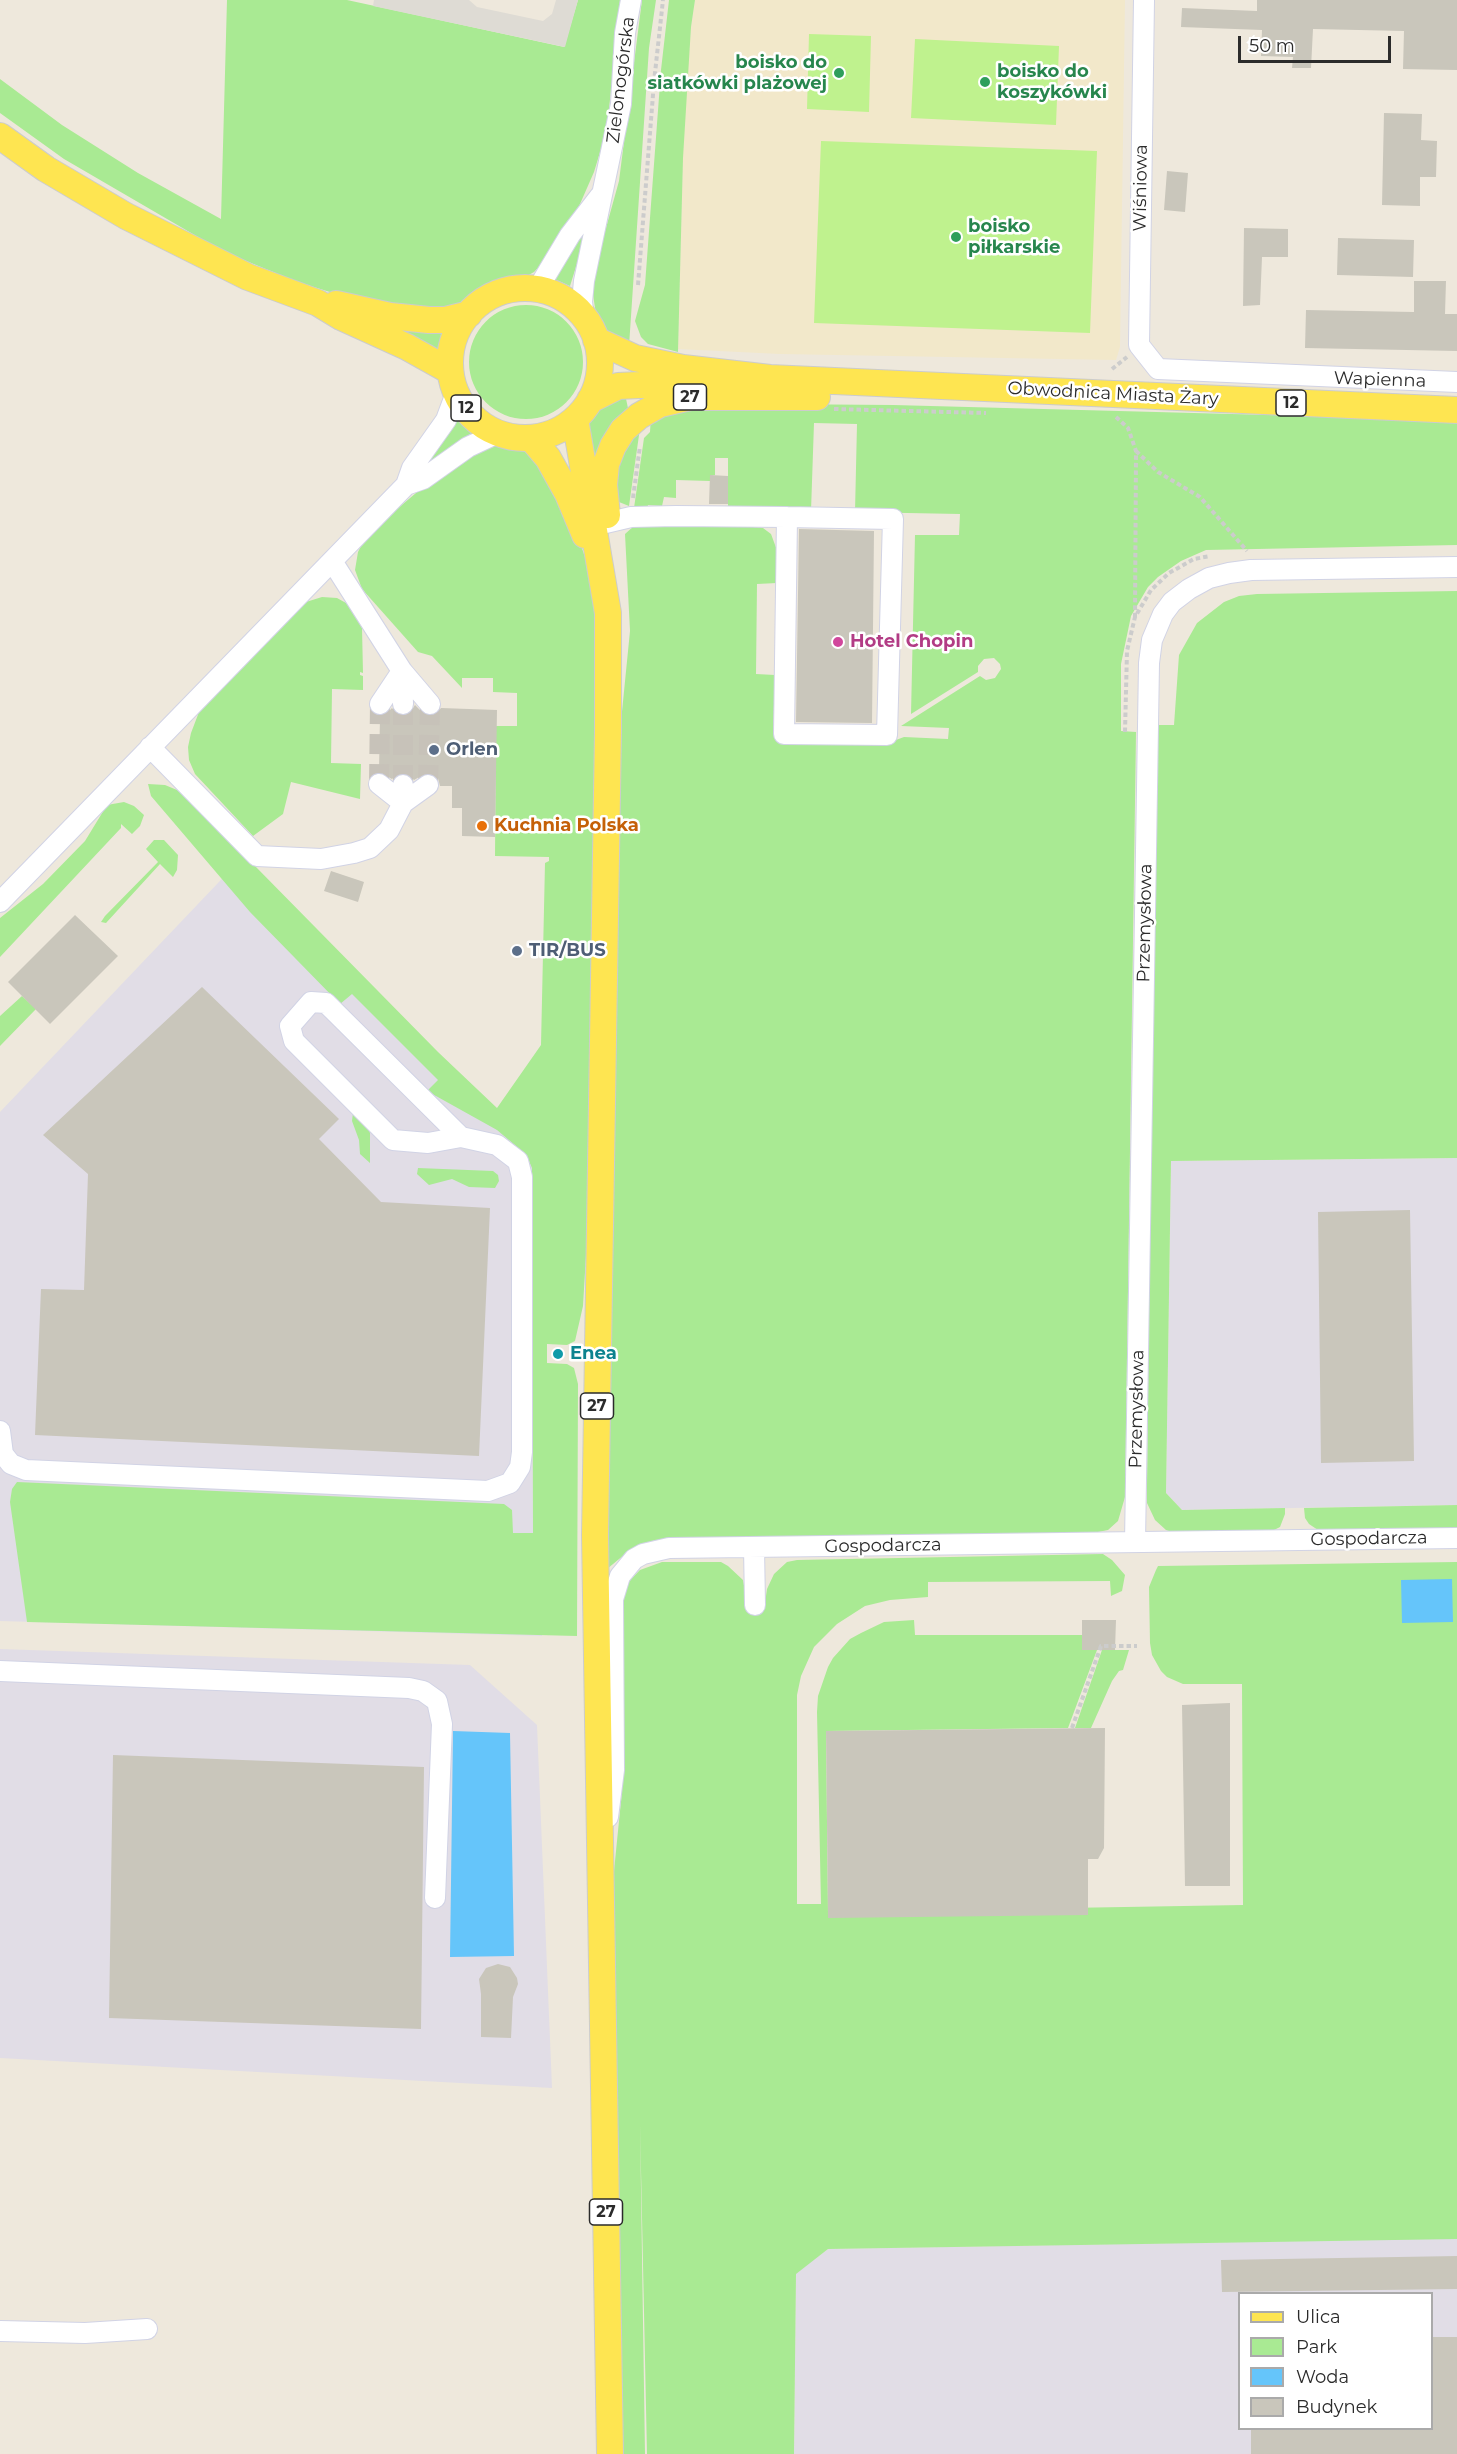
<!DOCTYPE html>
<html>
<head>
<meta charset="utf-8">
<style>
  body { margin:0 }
  #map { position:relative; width:1457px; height:2454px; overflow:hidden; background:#eee8dc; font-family:Montserrat,sans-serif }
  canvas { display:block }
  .legend { position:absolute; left:1238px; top:2292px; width:195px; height:138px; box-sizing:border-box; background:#fff; border:2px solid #aaa; margin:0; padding:8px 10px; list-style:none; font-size:18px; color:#2b2b2b }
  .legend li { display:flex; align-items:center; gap:12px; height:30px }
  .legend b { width:30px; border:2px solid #aaa }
  .scale { position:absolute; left:1238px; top:36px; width:153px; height:27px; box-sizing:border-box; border:3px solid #2b2b2b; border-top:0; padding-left:8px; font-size:18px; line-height:21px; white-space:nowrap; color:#2b2b2b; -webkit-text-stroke:4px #fff; paint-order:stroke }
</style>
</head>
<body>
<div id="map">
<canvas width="1457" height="2454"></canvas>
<ul class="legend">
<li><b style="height:8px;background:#fee551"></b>Ulica</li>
<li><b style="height:16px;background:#a9ea93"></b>Park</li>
<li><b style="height:16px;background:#65c5fa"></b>Woda</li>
<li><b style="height:16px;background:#c9c6bb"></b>Budynek</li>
</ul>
<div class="scale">50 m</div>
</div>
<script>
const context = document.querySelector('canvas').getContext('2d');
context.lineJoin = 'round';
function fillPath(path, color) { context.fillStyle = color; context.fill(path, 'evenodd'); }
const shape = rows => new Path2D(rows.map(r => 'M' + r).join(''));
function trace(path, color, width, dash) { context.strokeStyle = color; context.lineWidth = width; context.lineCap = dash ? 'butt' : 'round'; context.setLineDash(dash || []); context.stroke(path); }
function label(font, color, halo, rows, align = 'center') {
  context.font = font + ' Montserrat,sans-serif'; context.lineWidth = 5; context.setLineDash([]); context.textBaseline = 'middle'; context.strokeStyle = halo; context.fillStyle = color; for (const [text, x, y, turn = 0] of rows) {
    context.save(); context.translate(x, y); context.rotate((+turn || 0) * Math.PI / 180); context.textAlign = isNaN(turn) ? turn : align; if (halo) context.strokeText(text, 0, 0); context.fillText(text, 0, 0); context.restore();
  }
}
const industrial = shape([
  [237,863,566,1180,540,1300,542,1636,0,1621,0,1112],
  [1457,1158,1457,1505,1182,1510,1166,1493,1171,1161],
  [0,1649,470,1665,537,1725,552,2088,0,2058],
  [1457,2238,1457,2454,794,2454,796,2273,828,2249],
  [1240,2294,1432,2294,1432,2428,1240,2428]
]);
const education = shape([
  [695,0,1125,0,1120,347,1116,360,780,354,678,349,684,113,691,27]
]);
const green = shape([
  [227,0,347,0,564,47,578,0,620,0,607,129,594,172,580,204,556,249,534,272,527,276,493,282,457,307,438,313,333,293,295,281,222,251,64,159,0,113,0,79,62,125,138,173,221,219],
  [642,0,656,0,649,48,629,346,622,343,607,331,596,314,591,282,619,181],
  [669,0,695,0,691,27,683,158,678,352,648,344,641,337,635,321,645,285,661,70],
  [587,221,590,222,570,286,554,279],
  '469 362a57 57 0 1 1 114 0a57 57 0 1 1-114 0Z',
  [386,324,441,333,440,349,438,352],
  [625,394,629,413,596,475,586,429,589,420,601,404],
  [768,404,893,405,1457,420,1457,545,1206,550,1181,561,1158,577,1148,587,1131,616,1121,664,1121,731,1136,732,1125,1497,1118,1521,1108,1530,1093,1533,656,1540,641,1544,630,1550,607,1569,617,762,630,631,625,534,635,525,752,527,763,528,771,534,778,553,777,583,757,584,756,674,775,675,773,734,790,741,888,743,904,737,948,739,949,728,901,726,980,676,986,680,995,678,1001,669,1000,664,994,658,984,659,978,666,978,672,911,714,915,535,959,535,960,514,855,512,857,424,814,423,811,511,728,507,728,458,715,458,715,475,710,476,710,481,676,480,676,498,664,497,662,506,648,505,647,510,634,508,644,438,650,432,651,417,665,410],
  [459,419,473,432,425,466,424,463],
  [640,428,629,506,619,502,615,497,617,460],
  [491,442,520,446,530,452,576,531,585,557,596,605,596,753,588,1222,583,1306,575,1341,567,1345,547,1344,547,1363,567,1364,574,1368,578,1384,577,1636,27,1622,10,1502,12,1489,17,1482,504,1504,512,1510,513,1533,533,1533,532,1168,529,1161,522,1151,497,1130,427,1091,438,1080,352,994,340,1004,250,912,151,796,148,784,165,785,177,790,195,805,438,1052,497,1108,541,1045,545,863,549,861,549,857,495,856,496,726,517,726,517,693,493,692,493,678,462,678,462,688,432,656,418,652,362,589,355,570,358,552,362,544,390,515,442,471],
  [1457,591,1457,1158,1171,1161,1166,1493,1182,1510,1285,1508,1285,1514,1280,1527,1270,1532,1175,1533,1166,1530,1155,1520,1147,1503,1147,1487,1156,725,1174,725,1179,655,1197,623,1224,602,1239,596,1257,594],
  [322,597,337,598,346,603,353,609,362,628,363,673,360,672,360,675,363,676,363,690,332,689,331,763,361,764,360,799,291,782,283,814,253,836,195,774,189,760,188,747,191,733,199,712,306,602],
  [124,802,134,806,144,815,140,826,132,834,121,824,121,828,0,957,0,918,43,884,85,841,107,805],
  [154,840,164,840,178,855,177,870,173,877,160,864,106,923,101,922,105,916,158,862,146,849],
  [22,996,36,1009,0,1046,0,1016],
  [353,1113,365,1121,370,1133,370,1163,360,1154,359,1140,352,1121],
  [418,1168,493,1171,498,1175,499,1181,495,1188,469,1187,452,1179,429,1185,417,1174],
  [1457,1505,1457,1529,1318,1530,1309,1524,1305,1518,1304,1508],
  [1103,1554,1112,1560,1125,1575,1122,1591,1113,1595,1111,1596,1110,1581,928,1582,928,1597,890,1600,865,1606,837,1624,814,1647,801,1676,797,1695,797,1904,821,1904,817,1712,818,1696,828,1667,833,1658,850,1639,861,1633,884,1622,914,1620,915,1635,1082,1635,1097,1650,1068,1728,826,1731,828,1912,1243,1905,1242,1684,1183,1684,1167,1677,1161,1671,1152,1655,1150,1643,1149,1587,1156,1570,1158,1566,1457,1562,1457,2239,828,2249,796,2274,794,2454,647,2454,640,2123,645,2454,622,2454,613,1881,622,1791,620,1611,625,1585,640,1570,662,1562,721,1562,728,1566,743,1580,747,1602,765,1603,767,1589,774,1574,787,1562,797,1560],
  [1102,1650,1129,1650,1123,1670,1119,1671,1112,1681,1091,1728,1075,1728]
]);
const pitch = shape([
  [809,34,871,36,869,112,807,109],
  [915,39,1059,46,1056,125,911,118],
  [821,141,1097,151,1090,333,814,323]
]);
const plaza = shape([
  [374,0,469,0,477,7,543,21,552,14,556,0,578,0,565,47,373,6]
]);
const water = shape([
  [1452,1579,1453,1622,1402,1623,1401,1580],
  [453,1731,510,1733,514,1956,450,1957]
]);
const building = shape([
  [1257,0,1457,0,1457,70,1403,69,1404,31,1313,29,1311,68,1292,68,1293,57,1261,56,1262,30,1181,27,1182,8,1257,11],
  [1384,113,1422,114,1421,140,1437,141,1436,177,1420,177,1420,206,1382,205],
  [1167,171,1188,173,1185,212,1164,210],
  [1244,228,1288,229,1288,257,1262,257,1260,305,1243,306],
  [1338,238,1414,240,1413,277,1337,275],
  [1414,281,1446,281,1445,314,1457,314,1457,351,1305,348,1306,310,1414,312],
  [710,475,728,476,728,504,709,504],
  [799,529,874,531,872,723,796,722],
  [415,705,425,715,432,716,437,713,441,708,497,710,495,837,462,836,462,808,452,808,452,786,440,786,438,778,433,774,426,773,414,780,409,775,404,773,397,775,392,779,379,772,380,716,386,714,392,708,398,715,409,714],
  [331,871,364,882,358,902,324,891],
  [75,915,118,956,50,1024,8,982],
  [202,987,339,1119,319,1139,381,1202,490,1208,479,1456,35,1435,41,1289,84,1290,88,1174,43,1135],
  [1410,1210,1414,1461,1321,1463,1318,1212],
  [1082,1620,1116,1620,1115,1650,1082,1650],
  [1230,1703,1230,1886,1185,1886,1182,1705],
  [1105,1728,1104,1848,1098,1859,1088,1859,1088,1915,828,1918,826,1731],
  [113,1755,424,1767,421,2029,109,2018],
  [498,1964,510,1967,517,1978,518,1984,513,1997,511,2038,481,2037,481,1994,479,1979,486,1968],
  [1457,2256,1457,2289,1222,2292,1221,2260],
  [1431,2337,1457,2337,1457,2454,1251,2454,1251,2428,1431,2428]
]);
const minorTunnel = shape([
  [379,784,380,704],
  [403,785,403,704],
  [428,785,430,704]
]);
const path = shape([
  [638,285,654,82,663,0],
  [1112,369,1127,357],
  [834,409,986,413],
  [1116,417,1128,428,1136,451,1135,617],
  [1136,451,1158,472,1200,497,1247,551],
  [633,498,640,446],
  [1125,732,1127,651,1135,617,1151,590,1169,573,1194,559,1210,556],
  [1072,1728,1101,1646,1137,1646]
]);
const minor = shape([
  [1144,0,1139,345,1158,369,1457,382],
  [537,290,570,235,600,196],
  [584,318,582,302,584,281,621,104,625,33,631,0],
  [406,485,423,479,468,447,498,433],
  [593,526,631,517,676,516,787,517,893,519,887,735,784,734,787,517],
  [332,561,402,671,403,704],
  [380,704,402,671,430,704],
  [150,747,257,856,321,859,354,853,370,848,389,830,403,803,403,785],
  [379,784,403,803,428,785],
  [0,902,406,485,412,468,446,420,456,393],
  [0,1431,3,1454,11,1464,26,1470,488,1491,510,1483,520,1467,522,1452,522,1177,518,1161,497,1145,461,1137,428,1143,393,1140,294,1041,290,1026,311,1002,326,1003,461,1137],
  [1135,1542,1149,663,1152,640,1163,614,1172,602,1189,589,1209,578,1229,573,1251,570,1457,567],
  [754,1547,755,1605],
  [0,1671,409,1688,423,1691,437,1701,442,1724,435,1898],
  [608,1817,614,1770,613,1599,620,1576,634,1559,643,1554,669,1548,1457,1538],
  [0,2331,85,2333,147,2329]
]);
const major = shape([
  [0,136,46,169,126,216,248,277,318,303,341,317,407,347,450,371],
  '450 363a75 75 0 1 1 150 0a75 75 0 1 1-150 0Z',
  [336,304,390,316,429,320,445,320,469,314],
  [596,340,635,358,683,368,770,378,1457,410],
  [590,400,618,386,704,382],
  [575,419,608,613,608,731,595,1535,610,2454],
  [531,438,548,458,568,494,585,535],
  [607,515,604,485,606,464,613,446,623,430,639,416,660,404,690,397,817,397]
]);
const markers = [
  [839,73,6,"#2e9e5b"],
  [985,82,6,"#2e9e5b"],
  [956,237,6,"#2e9e5b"],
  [838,642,6,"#d1479c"],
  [434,750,6,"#5c6f8a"],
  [482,826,6,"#e8710a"],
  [517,951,6,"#5c6f8a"],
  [558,1354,6,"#0f9aa8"]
];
const shields = [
  [690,397,33],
  [1291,403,30],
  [466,408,30],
  [597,1406,33],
  [606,2212,33]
];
const shieldNames = [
  ["27",690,397],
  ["12",1291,403],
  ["12",466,408],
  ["27",597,1406],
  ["27",606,2212]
];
const leisureNames = [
  ["boisko do",827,63,"right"],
  ["siatkówki plażowej",827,84,"right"],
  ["boisko do",997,72],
  ["koszykówki",997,93],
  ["boisko",968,227],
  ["piłkarskie",968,248]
];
const streetNames = [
  ["Zielonogórska",621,80,-83],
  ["Wiśniowa",1141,188,-89],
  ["Wapienna",1380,380,2],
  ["Obwodnica Miasta Żary",1113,394,3],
  ["Przemysłowa",1145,923,-89],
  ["Przemysłowa",1137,1409,-89],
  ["Gospodarcza",1369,1539,-1],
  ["Gospodarcza",883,1546,-1]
];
const hotelNames = [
  ["Hotel Chopin",850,642]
];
const serviceNames = [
  ["Orlen",446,750],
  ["TIR/BUS",529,951]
];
const foodNames = [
  ["Kuchnia Polska",494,826]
];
const cultureNames = [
  ["Enea",570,1354]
];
fillPath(industrial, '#e1dde6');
fillPath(education, '#f2e8ca');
fillPath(green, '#a9ea93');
fillPath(pitch, '#bff28e');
fillPath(plaza, '#dedbd4');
fillPath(water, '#65c5fa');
fillPath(building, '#c9c6bb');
trace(minorTunnel, '#c7c2b9', 20, [20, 10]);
trace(minor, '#d1d3e5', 22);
trace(major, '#ccc', 28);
trace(path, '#ccc', 4, [4.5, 3]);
trace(minor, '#fff', 20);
trace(major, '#fee551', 26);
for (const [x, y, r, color] of markers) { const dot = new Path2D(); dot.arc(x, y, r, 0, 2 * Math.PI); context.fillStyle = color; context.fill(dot); trace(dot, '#fff', 2); }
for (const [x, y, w] of shields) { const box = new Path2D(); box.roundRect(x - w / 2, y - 13, w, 26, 4.5); context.fillStyle = '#fff'; context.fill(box); trace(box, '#2b2b2b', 1.5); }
label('bold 16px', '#2b2b2b', null, shieldNames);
label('bold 18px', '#27864d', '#fff', leisureNames, 'left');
label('18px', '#2b2b2b', '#fff', streetNames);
label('bold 18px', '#b23c85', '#fff', hotelNames, 'left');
label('bold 18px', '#4e5e75', '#fff', serviceNames, 'left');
label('bold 18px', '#c56008', '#fff', foodNames, 'left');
label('bold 18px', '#0d838f', '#fff', cultureNames, 'left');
</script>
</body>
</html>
